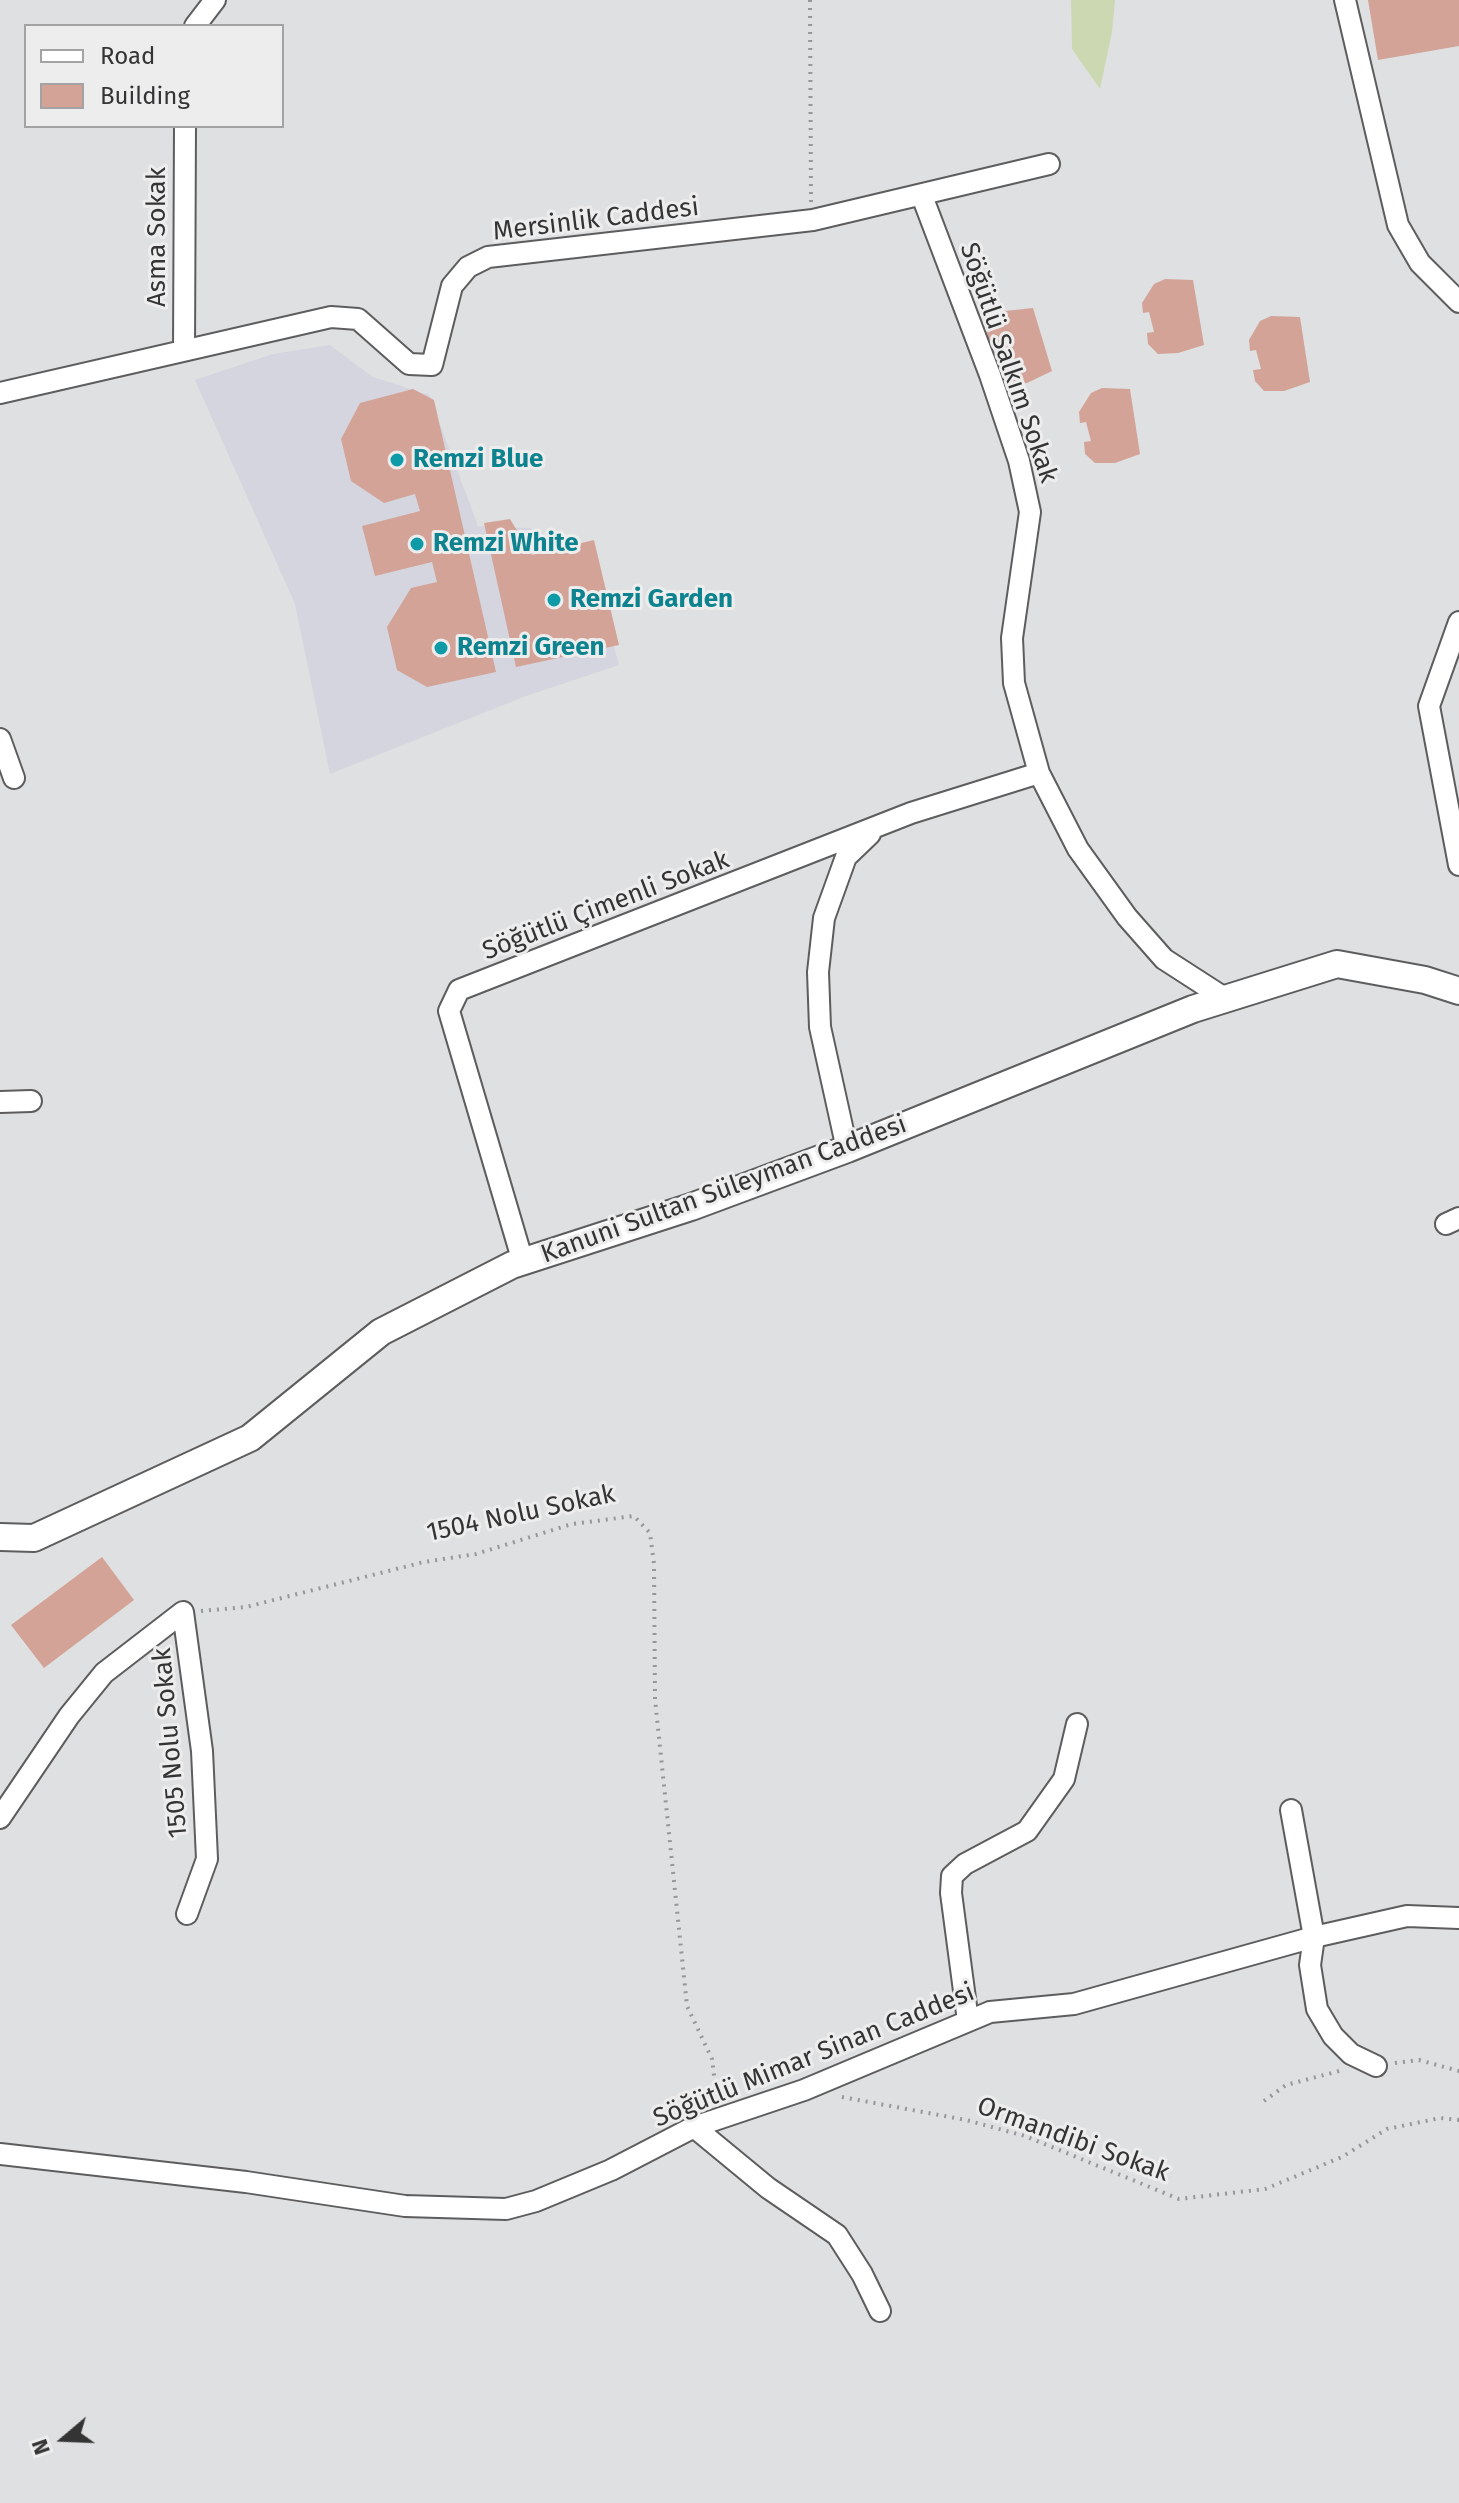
<!DOCTYPE html>
<html>
<head>
<meta charset="utf-8">
<style>
  body { margin:0 }
  #map { position:relative; width:1459px; height:2503px; overflow:hidden; background:#dfe0e1; font-family:"Fira Sans",sans-serif }
  canvas { display:block }
  .legend { position:absolute; left:24px; top:24px; width:260px; height:104px; box-sizing:border-box; background:#ededee; border:2px solid #a3a3a4; margin:0; padding:10px 14px; list-style:none; font-size:24px; color:#343435 }
  .legend li { display:flex; align-items:center; gap:16px; height:40px }
  .legend b { width:40px; border:2px solid #a3a3a4 }
  .north { position:absolute; left:24px; top:2399px; width:80px; height:80px; -webkit-text-stroke:6px #ededee; paint-order:stroke; rotate:251deg; font-size:22px; font-weight:700; line-height:32px; text-align:center; color:#343435 }
  .north::after { content:''; display:block; margin:auto; width:28px; height:36px; background:#343435; clip-path:polygon(50% 0,100% 100%,50% 72%,0 100%) }
</style>
</head>
<body>
<div id="map">
<canvas width="1459" height="2503"></canvas>
<ul class="legend">
<li><b style="height:10px;background:#fff"></b>Road</li>
<li><b style="height:22px;background:#d3a397"></b>Building</li>
</ul>
<div class="north">N</div>
</div>
<script>
const context = document.querySelector('canvas').getContext('2d');
context.lineJoin = 'round';
function fillPath(path, color) { context.fillStyle = color; context.fill(path, 'evenodd'); }
const shape = rows => new Path2D(rows.map(r => 'M' + r).join(''));
function trace(path, color, width, dash) { context.strokeStyle = color; context.lineWidth = width; context.lineCap = dash ? 'butt' : 'round'; context.setLineDash(dash || []); context.stroke(path); }
function label(font, color, halo, rows, align = 'center') {
  context.font = font + ' "Fira Sans",sans-serif'; context.lineWidth = 6; context.setLineDash([]); context.textBaseline = 'middle'; context.strokeStyle = halo; context.fillStyle = color; for (const [text, x, y, turn = 0] of rows) {
    context.save(); context.translate(x, y); context.rotate((+turn || 0) * Math.PI / 180); context.textAlign = isNaN(turn) ? turn : align; if (halo) context.strokeText(text, 0, 0); context.fillText(text, 0, 0); context.restore();
  }
}
const built = shape([
  [330,345,373,377,429,395,478,526,530,528,588,555,619,665,526,696,330,774,295,604,195,380,273,354]
]);
const green = shape([
  [1071,0,1115,0,1112,32,1100,89,1072,49]
]);
const building = shape([
  [1368,0,1459,0,1459,46,1378,60],
  [1165,279,1193,280,1204,345,1178,353,1158,354,1148,344,1147,333,1154,332,1149,312,1143,313,1142,303,1154,284],
  [1033,308,1052,371,1027,383,1007,386,1000,381,994,367,1001,364,994,346,988,348,987,328,994,317,1005,311],
  [1271,316,1300,317,1310,382,1284,391,1264,391,1255,381,1253,370,1261,369,1256,350,1250,351,1249,340,1260,321],
  [1102,388,1130,389,1140,454,1115,463,1095,463,1085,454,1084,442,1091,441,1086,422,1080,423,1079,412,1091,393],
  [413,389,434,400,496,672,427,687,397,670,387,627,411,588,437,582,432,562,375,576,362,526,420,511,415,494,384,503,351,481,341,439,360,403],
  [510,519,532,555,594,540,619,645,516,667,484,523],
  [102,1557,134,1600,44,1668,11,1625]
]);
const path = shape([
  [810,0,811,202],
  [201,1611,246,1607,424,1562,476,1554,572,1524,634,1516,650,1533,654,1564,655,1699,687,2006,712,2059,717,2100],
  [1395,2063,1419,2060,1459,2071],
  [842,2097,966,2120,1025,2136,1179,2199,1265,2189,1342,2157,1387,2129,1440,2118,1459,2120],
  [1264,2101,1286,2085,1343,2070]
]);
const minor = shape([
  [1345,0,1398,225,1420,263,1459,302],
  [195,26,215,0],
  [922,196,990,375,1019,461,1030,512,1012,638,1014,683,1039,773,1078,849,1127,917,1164,959,1226,999],
  [184,349,185,126],
  [0,393,331,317,358,319,409,364,432,365,452,286,468,267,488,257,813,220,1049,164],
  [1459,622,1429,706,1459,865],
  [0,739,14,778],
  [0,1102,31,1101],
  [847,1149,820,1027,818,972,824,918,846,857,870,834],
  [1446,1224,1459,1218],
  [523,1262,449,1011,459,990,911,813,1039,773],
  [1291,1810,1314,1937,1310,1965,1317,2009,1333,2036,1351,2054,1376,2066],
  [0,1818,69,1716,104,1673,183,1612,202,1751,207,1859,187,1914],
  [968,2021,951,1893,952,1876,965,1864,1027,1831,1064,1779,1077,1724],
  [694,2127,768,2188,837,2235,862,2274,880,2311],
  [0,2154,246,2182,405,2206,506,2209,536,2201,611,2170,694,2127,804,2090,990,2012,1074,2004,1314,1937,1407,1916,1459,1918]
]);
const tertiary = shape([
  [0,1537,34,1538,250,1438,381,1332,512,1265,691,1207,847,1149,1193,1009,1337,964,1425,980,1459,991]
]);
const markers = [
  [397,460,8,"#0f9aa8"],
  [417,544,8,"#0f9aa8"],
  [554,600,8,"#0f9aa8"],
  [441,648,8,"#0f9aa8"]
];
const streetNames = [
  ["Mersinlik Caddesi",596,220,-7],
  ["Asma Sokak",158,237,-90],
  ["Söğütlü Salkım Sokak",1008,363,71],
  ["Söğütlü Çimenli Sokak",606,906,-21],
  ["Kanuni Sultan Süleyman Caddesi",724,1190,-20],
  ["1504 Nolu Sokak",521,1514,-12],
  ["1505 Nolu Sokak",171,1743,-95],
  ["Söğütlü Mimar Sinan Caddesi",814,2056,-22],
  ["Ormandibi Sokak",1073,2140,20]
];
const cultureNames = [
  ["Remzi Blue",413,460],
  ["Remzi White",433,544],
  ["Remzi Garden",570,600],
  ["Remzi Green",457,648]
];
fillPath(built, '#d4d5de');
fillPath(green, '#ccd8b1');
fillPath(building, '#d3a397');
trace(minor, '#5d5d5e', 24);
trace(tertiary, '#5d5d5e', 30);
trace(path, '#969798', 4, [2, 6]);
trace(minor, '#fff', 20);
trace(tertiary, '#fff', 26);
for (const [x, y, r, color] of markers) { const dot = new Path2D(); dot.arc(x, y, r, 0, 2 * Math.PI); context.fillStyle = color; context.fill(dot); trace(dot, '#ededee', 3); }
label('26px', '#343435', '#ededee', streetNames);
label('bold 26px', '#0d838f', '#ededee', cultureNames, 'left');
</script>
</body>
</html>
